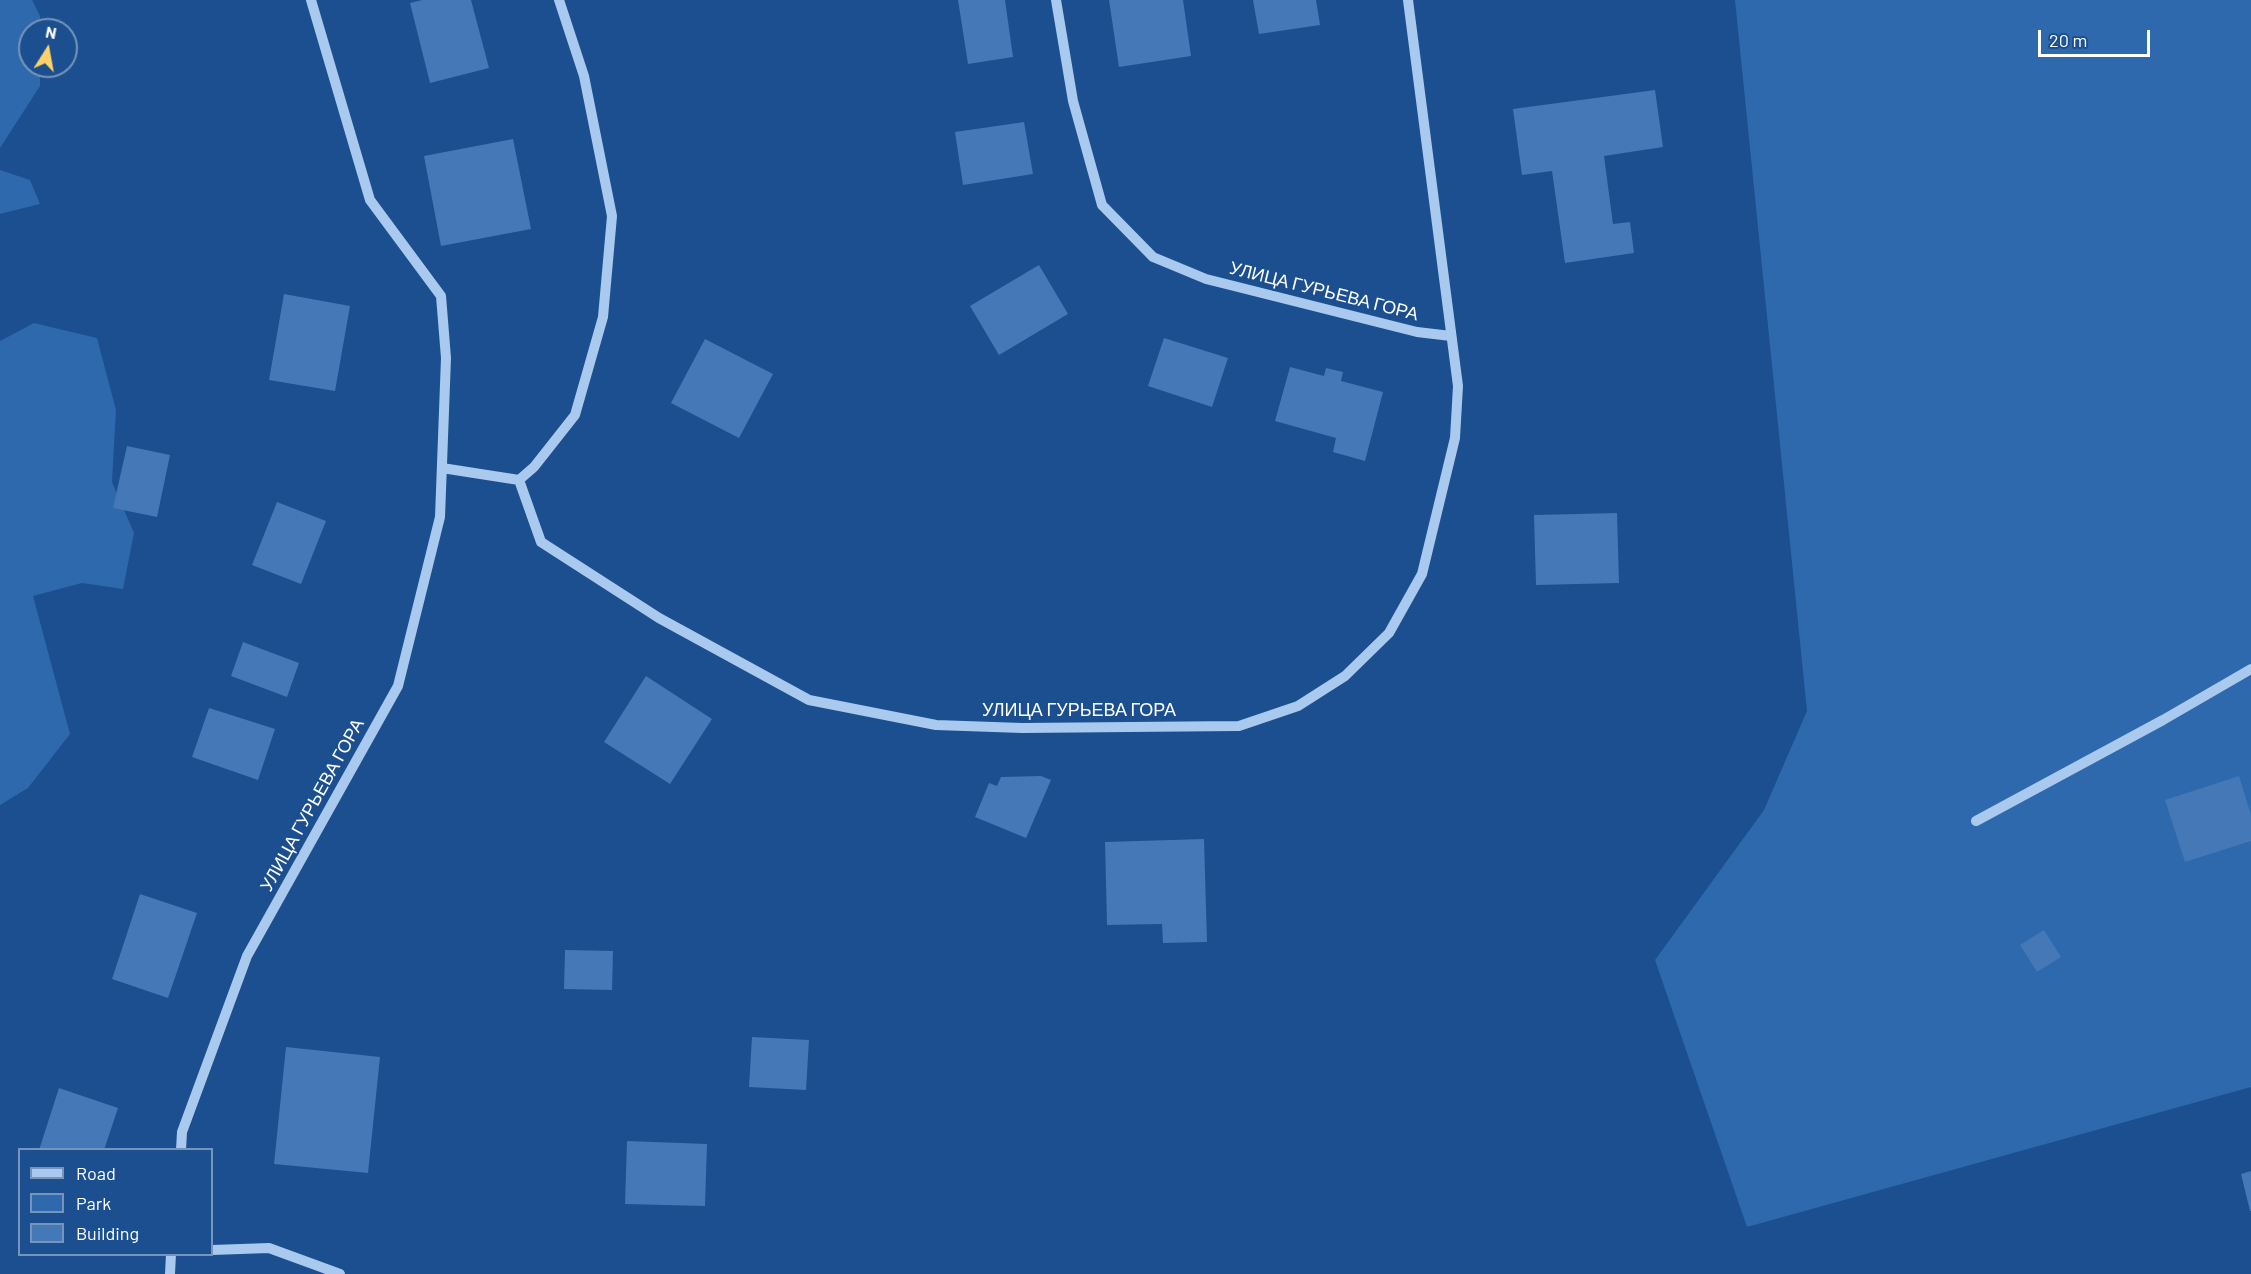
<!DOCTYPE html>
<html>
<head>
<meta charset="utf-8">
<style>
  body { margin:0 }
  #map { position:relative; width:2251px; height:1274px; overflow:hidden; background:#1b4f8f; font-family:Barlow,sans-serif }
  canvas { display:block }
  .legend { position:absolute; left:18px; top:1148px; width:195px; height:108px; box-sizing:border-box; background:#1b4f8f; border:2px solid #7695bc; margin:0; padding:8px 10px; list-style:none; font-size:18px; color:#fff }
  .legend li { display:flex; align-items:center; gap:12px; height:30px }
  .legend b { width:30px; border:2px solid #7695bc }
  .north { position:absolute; left:18px; top:18px; width:60px; height:60px; box-sizing:border-box; background:#1b4f8f; border:2px solid #7695bc; border-radius:50%; rotate:11deg; font-size:16px; font-weight:700; line-height:24px; text-align:center; color:#fff }
  .north::after { content:''; display:block; margin:auto; width:21px; height:27px; background:#ffd166; clip-path:polygon(50% 0,100% 100%,50% 72%,0 100%) }
  .scale { position:absolute; left:2038px; top:30px; width:112px; height:27px; box-sizing:border-box; border:3px solid #fff; border-top:0; padding-left:8px; font-size:18px; line-height:21px; white-space:nowrap; color:#fff; -webkit-text-stroke:4px #1b4f8f; paint-order:stroke }
</style>
</head>
<body>
<div id="map">
<canvas width="2251" height="1274"></canvas>
<ul class="legend">
<li><b style="height:8px;background:#a9c9ee"></b>Road</li>
<li><b style="height:16px;background:#2e69ad"></b>Park</li>
<li><b style="height:16px;background:#4478b7"></b>Building</li>
</ul>
<div class="north">N</div>
<div class="scale">20 m</div>
</div>
<script>
const context = document.querySelector('canvas').getContext('2d');
context.lineJoin = 'round';
function fillPath(path, color) { context.fillStyle = color; context.fill(path, 'evenodd'); }
const shape = rows => new Path2D(rows.map(r => 'M' + r).join(''));
function trace(path, color, width, dash) { context.strokeStyle = color; context.lineWidth = width; context.lineCap = dash ? 'butt' : 'round'; context.setLineDash(dash || []); context.stroke(path); }
function label(font, color, halo, rows, align = 'center') {
  context.font = font + ' Barlow,sans-serif'; context.lineWidth = 4.5; context.setLineDash([]); context.textBaseline = 'middle'; context.strokeStyle = halo; context.fillStyle = color; for (const [text, x, y, turn = 0] of rows) {
    context.save(); context.translate(x, y); context.rotate((+turn || 0) * Math.PI / 180); context.textAlign = isNaN(turn) ? turn : align; if (halo) context.strokeText(text, 0, 0); context.fillText(text, 0, 0); context.restore();
  }
}
const green = shape([
  [0,0,32,0,40,16,40,30,30,30,30,66,40,66,40,86,0,148],
  [1735,0,2251,0,2251,1087,1747,1227,1655,960,1764,810,1807,711],
  [0,170,30,180,40,204,0,214],
  [34,323,97,338,116,410,112,482,134,533,123,589,82,583,33,596,70,734,28,788,0,805,0,341]
]);
const building = shape([
  [422,0,471,0,489,68,430,83,410,3],
  [958,0,1005,0,1013,57,968,64],
  [1109,0,1183,0,1191,56,1119,67],
  [1253,0,1316,0,1320,25,1259,34],
  [1655,90,1663,147,1604,156,1613,224,1630,222,1634,253,1565,263,1552,171,1522,175,1513,109],
  [1024,122,1033,174,963,185,955,132],
  [513,139,531,229,441,246,424,156],
  [1039,265,1068,314,999,355,970,306],
  [284,294,350,306,335,391,269,380],
  [1164,338,1228,358,1212,407,1148,386],
  [705,339,773,374,739,438,671,403],
  [1290,367,1324,376,1326,368,1343,372,1341,381,1383,392,1365,461,1333,452,1336,438,1275,421],
  [127,446,170,455,157,517,113,508],
  [277,502,326,521,301,584,252,565],
  [1617,513,1619,583,1536,585,1534,515],
  [243,642,299,663,287,697,231,676],
  [646,676,712,719,670,784,604,742],
  [209,708,275,729,258,780,192,757],
  [1041,776,1051,780,1026,838,975,817,989,783,997,786,1001,777],
  [2239,776,2251,815,2251,841,2185,862,2165,800],
  [1204,839,1207,942,1163,943,1162,924,1107,925,1105,842],
  [140,894,197,913,168,998,112,979],
  [2044,930,2061,957,2037,972,2020,945],
  [565,950,613,951,612,990,564,989],
  [752,1037,809,1040,806,1090,749,1087],
  [286,1047,380,1057,368,1173,274,1164],
  [59,1088,118,1108,104,1150,39,1150],
  [627,1141,707,1144,705,1206,625,1204],
  [2251,1171,2251,1211,2250,1211,2241,1174]
]);
const minor = shape([
  [1056,0,1073,101,1102,205,1153,257,1206,279,1417,332,1451,336],
  [442,468,519,480,534,467,575,415,603,317,612,216,584,76,559,0],
  [519,480,541,542,659,618,809,700,936,725,1022,728,1239,726,1298,706,1345,676,1389,633,1422,574,1455,438,1458,386,1408,0],
  [1976,821,2163,720,2251,669],
  [181,1150,182,1132,247,956,398,686,440,517,446,358,441,296,370,200,311,0],
  [212,1250,269,1248,340,1274],
  [170,1274,171,1254]
]);
const streetNames = [
  ["УЛИЦА ГУРЬЕВА ГОРА",1324,291,14],
  ["УЛИЦА ГУРЬЕВА ГОРА",1079,710],
  ["УЛИЦА ГУРЬЕВА ГОРА",312,805,-61]
];
fillPath(green, '#2e69ad');
fillPath(building, '#4478b7');
trace(minor, '#a9c9ee', 10);
label('18px', '#fff', '#1b4f8f', streetNames);
</script>
</body>
</html>
